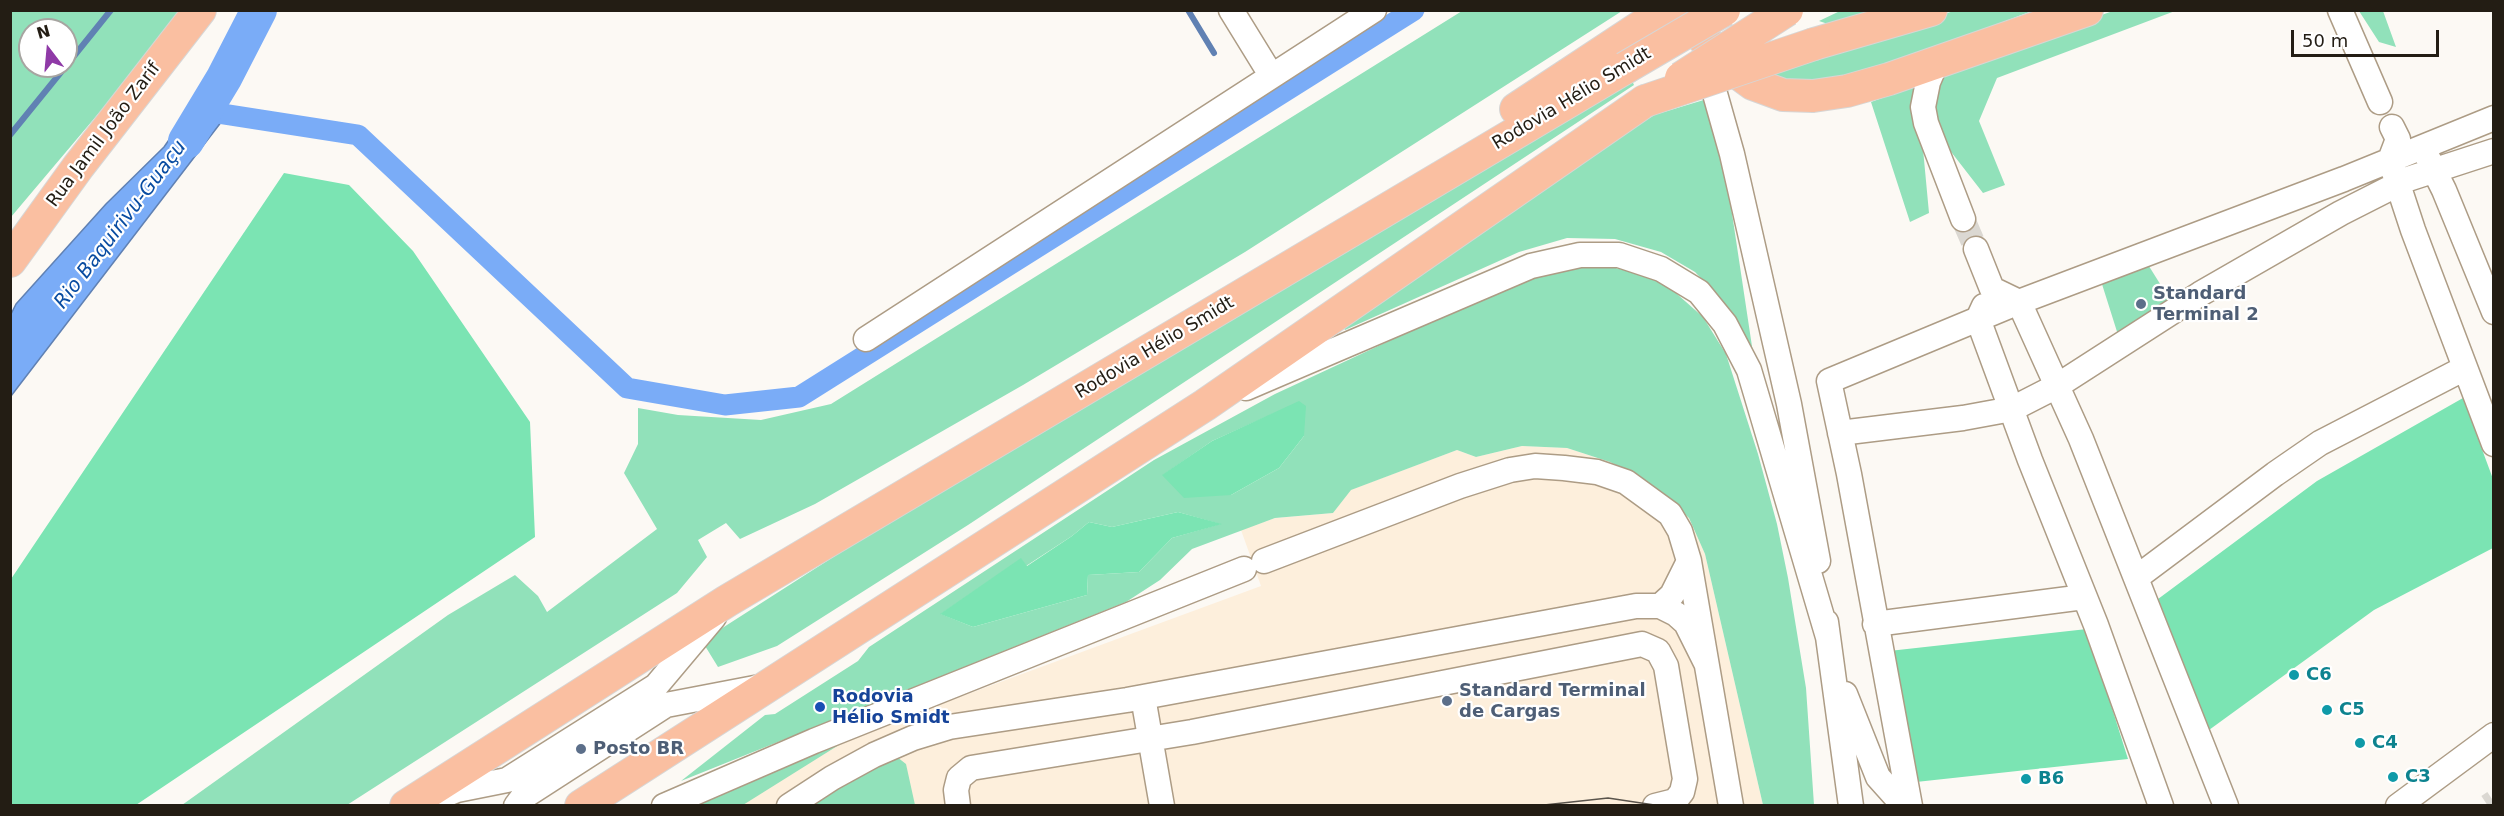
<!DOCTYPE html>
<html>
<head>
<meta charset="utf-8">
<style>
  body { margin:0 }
  #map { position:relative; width:2504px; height:816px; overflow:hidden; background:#fcf9f4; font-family:"DejaVu Sans",sans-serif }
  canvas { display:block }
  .frame { position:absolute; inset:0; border:12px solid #231d14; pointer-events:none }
  .north { position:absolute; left:18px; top:18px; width:60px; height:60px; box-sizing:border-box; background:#fff; border:2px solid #a7a5a1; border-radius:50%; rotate:344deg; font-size:16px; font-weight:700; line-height:24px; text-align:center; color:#231d14 }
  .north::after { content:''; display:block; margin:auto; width:21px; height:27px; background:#8f3aa7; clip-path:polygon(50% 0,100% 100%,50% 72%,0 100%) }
  .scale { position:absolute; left:2291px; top:30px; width:148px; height:27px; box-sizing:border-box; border:3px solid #231d14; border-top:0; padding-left:8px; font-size:18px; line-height:21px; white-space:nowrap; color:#231d14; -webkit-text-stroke:4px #fff; paint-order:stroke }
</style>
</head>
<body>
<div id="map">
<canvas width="2504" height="816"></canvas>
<div class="frame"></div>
<div class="north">N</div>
<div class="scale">50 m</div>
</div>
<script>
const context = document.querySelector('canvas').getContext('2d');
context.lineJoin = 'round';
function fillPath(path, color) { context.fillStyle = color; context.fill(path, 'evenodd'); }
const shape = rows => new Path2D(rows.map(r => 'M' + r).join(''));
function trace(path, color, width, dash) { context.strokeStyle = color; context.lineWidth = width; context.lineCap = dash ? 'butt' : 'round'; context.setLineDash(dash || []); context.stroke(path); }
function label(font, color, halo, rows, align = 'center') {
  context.font = font + ' "DejaVu Sans",sans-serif'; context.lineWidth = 4.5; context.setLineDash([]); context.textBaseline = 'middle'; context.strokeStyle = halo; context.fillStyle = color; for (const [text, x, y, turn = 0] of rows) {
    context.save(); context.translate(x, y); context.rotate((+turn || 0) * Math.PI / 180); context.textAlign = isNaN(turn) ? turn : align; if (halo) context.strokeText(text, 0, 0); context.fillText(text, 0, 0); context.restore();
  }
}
const built = shape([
  [1522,446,1567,448,1610,462,1647,481,1689,518,1705,554,1763,805,686,806,889,723,1261,586,1241,530,1275,518,1333,513,1350,490,1457,450,1476,457]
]);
const green = shape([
  [11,11,185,11,11,217],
  [30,30,66,30,66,66,30,66],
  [1462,11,1622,11,1245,252,1023,385,815,504,740,539,726,523,698,540,707,557,677,593,347,805,182,805,448,615,515,575,538,596,547,612,657,529,624,473,638,444,638,408,678,415,761,420,831,404],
  [1840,11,1896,11,1834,26,1819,21],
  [1954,11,2032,11,1911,57,1847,77,1805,82,1783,81,1767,73,1818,51],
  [2113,11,2175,11,1997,78,1979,121,2005,185,1983,193,1938,135,1931,99,1937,83,1953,68,1982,56],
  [2359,11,2383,11,2396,47,2379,42],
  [1630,76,1634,85,968,525,777,646,718,667,702,641,980,463],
  [1917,85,1929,213,1910,222,1871,102],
  [1707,99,1722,147,1756,373,1737,321,1720,298,1695,272,1661,252,1615,239,1567,238,1519,252,1345,330,1339,321,1654,115],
  [2147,263,2172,303,2119,338,2101,281],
  [1604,265,1639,274,1668,286,1703,317,1726,354,1758,454,1777,524,1788,578,1806,688,1814,805,1763,805,1705,554,1689,518,1647,481,1610,462,1567,448,1522,446,1476,457,1457,450,1351,490,1333,513,1275,518,1192,549,1160,580,1126,602,681,781,765,715,775,714,858,661,869,647,1154,460,1275,394,1516,282,1563,269],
  [1299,402,1304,436,1279,468,1231,495,1163,475,1212,441],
  [1178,512,1220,524,1172,538,1139,572,1088,575,1087,595,973,627,941,614,1021,559,1026,566,1072,536,1089,522,1112,527],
  [850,738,743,805,686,806],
  [897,757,906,764,915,805,810,806,885,758]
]);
const forest = shape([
  [284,173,349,185,413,251,530,422,535,537,136,805,11,805,11,579],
  [2463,398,2493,479,2493,548,2374,610,2209,730,2154,602,2317,481],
  [1299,401,1306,406,1304,436,1279,468,1231,495,1184,498,1162,475,1212,441],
  [1178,512,1222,524,1172,538,1139,572,1088,575,1087,595,973,627,940,614,1021,558,1027,566,1072,536,1089,522,1112,527],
  [2087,629,2128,759,1916,782,1889,651]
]);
const water = shape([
  [198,98,227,98,222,121,11,396,11,314,16,304,106,204,164,147,198,98]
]);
const stream = shape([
  [1188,10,1214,53],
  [66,66,111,10],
  [10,135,66,66]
]);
const canal = shape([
  [204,111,358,135,627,388,725,405,799,397,1414,10]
]);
const river = shape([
  [186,141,224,78,259,10]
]);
const minorTunnel = shape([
  [1963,219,1976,249],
  [2488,806,2494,802]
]);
const minor = shape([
  [1231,10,1271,75],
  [2340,10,2380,102],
  [1937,61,1928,82,1923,107,1926,123,1963,219],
  [1706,62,1732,154,1789,404,1818,561],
  [2392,127,2398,139,2390,160,2413,230,2494,444],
  [2427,156,2444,190,2494,312],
  [1976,249,1992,289,2019,302,2081,439,2226,806],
  [1984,306,1978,319,2030,460,2096,625,2161,806],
  [866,339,1374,10],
  [1246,388,1531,266,1580,255,1619,255,1661,269,1699,292,1725,324,1749,370,1828,637],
  [1840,433,1963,418,2012,409,2057,386,2200,294,2341,213,2408,179,2494,151],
  [1264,561,1460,486,1510,470,1535,466,1564,468,1597,472,1626,482,1670,514,1680,531,1689,561,1731,806],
  [2136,578,2275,474,2320,443,2465,368],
  [1660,606,1672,595,1689,561],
  [1826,622,1851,806],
  [1875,624,2084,597],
  [1845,694,1878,777,1904,806],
  [1143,697,1162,806],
  [433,800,457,790,507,780,656,686,714,617],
  [516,806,522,798,666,705,760,687],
  [664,806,814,741,1244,569],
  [789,806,832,778,874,755,913,738,949,727,1127,700,1636,606,1660,606,1676,614,1686,623,1706,663],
  [958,806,956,790,959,778,971,768,1192,732,1642,644,1658,651,1666,666,1685,779,1682,792,1675,801,1655,806],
  [1910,806,1849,474,1829,381,2019,302,2344,179,2494,118],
  [2398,806,2494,735]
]);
const major = shape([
  [1691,10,1697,31,1727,65,1753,84,1783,95,1813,96,1847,91,1889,79,2087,10],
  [1814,44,1931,10],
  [1516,109,1666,10],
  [10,261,78,167,200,10],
  [406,806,727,601,1625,68],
  [581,806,1205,405,1645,101]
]);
const tram = shape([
  [1535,806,1608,798,1661,806]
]);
const majorBridge = shape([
  [1625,68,1724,10],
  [1681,78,1787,10],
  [1645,101,1814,44]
]);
const markers = [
  [2141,304,6,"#5c6f8a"],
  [2294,675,6,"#0f9aa8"],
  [1447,701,6,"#5c6f8a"],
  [820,707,6,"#1a4fb4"],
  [2327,710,6,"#0f9aa8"],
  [2360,743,6,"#0f9aa8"],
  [581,749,6,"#5c6f8a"],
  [2393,777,6,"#0f9aa8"],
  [2026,779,6,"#0f9aa8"]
];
const streetNames = [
  ["Rodovia Hélio Smidt",1572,99,-31],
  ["Rua Jamil João Zarif",104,135,-53],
  ["Rodovia Hélio Smidt",1155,348,-31]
];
const serviceNames = [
  ["Standard",2153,294],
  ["Terminal 2",2153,315],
  ["Standard Terminal",1459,691],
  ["de Cargas",1459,712],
  ["Posto BR",593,749]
];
const cultureNames = [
  ["C6",2306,675],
  ["C5",2339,710],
  ["C4",2372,743],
  ["C3",2405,777],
  ["B6",2038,779]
];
const transitNames = [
  ["Rodovia",832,697],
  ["Hélio Smidt",832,718]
];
const waterNames = [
  ["Rio Baquirivu-Guaçu",121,225,-53]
];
fillPath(built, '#fdefdc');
fillPath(green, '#91e1ba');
fillPath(forest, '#7be4b3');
fillPath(water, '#7aacf7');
trace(water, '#6081b3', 1.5);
trace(stream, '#6081b3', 6);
trace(canal, '#7aacf7', 21);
trace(river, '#7aacf7', 36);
trace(minorTunnel, '#dbd8d2', 24, [24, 12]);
trace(minor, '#ad9c85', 27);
trace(major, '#d7d6d5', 34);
trace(minor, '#fff', 24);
trace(major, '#fabfa1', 32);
trace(tram, '#5a544c', 1.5);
trace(majorBridge, '#d7d6d5', 34, []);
trace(majorBridge, '#fabfa1', 32);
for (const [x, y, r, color] of markers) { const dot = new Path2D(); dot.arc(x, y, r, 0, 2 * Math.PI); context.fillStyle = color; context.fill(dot); trace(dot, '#fff', 2); }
label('18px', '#231d14', '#fff', streetNames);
label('bold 18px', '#4e5e75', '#fff', serviceNames, 'left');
label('bold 18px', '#0d838f', '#fff', cultureNames, 'left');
label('bold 18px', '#164399', '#fff', transitNames, 'left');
label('italic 20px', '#094ca1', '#fff', waterNames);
</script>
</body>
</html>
